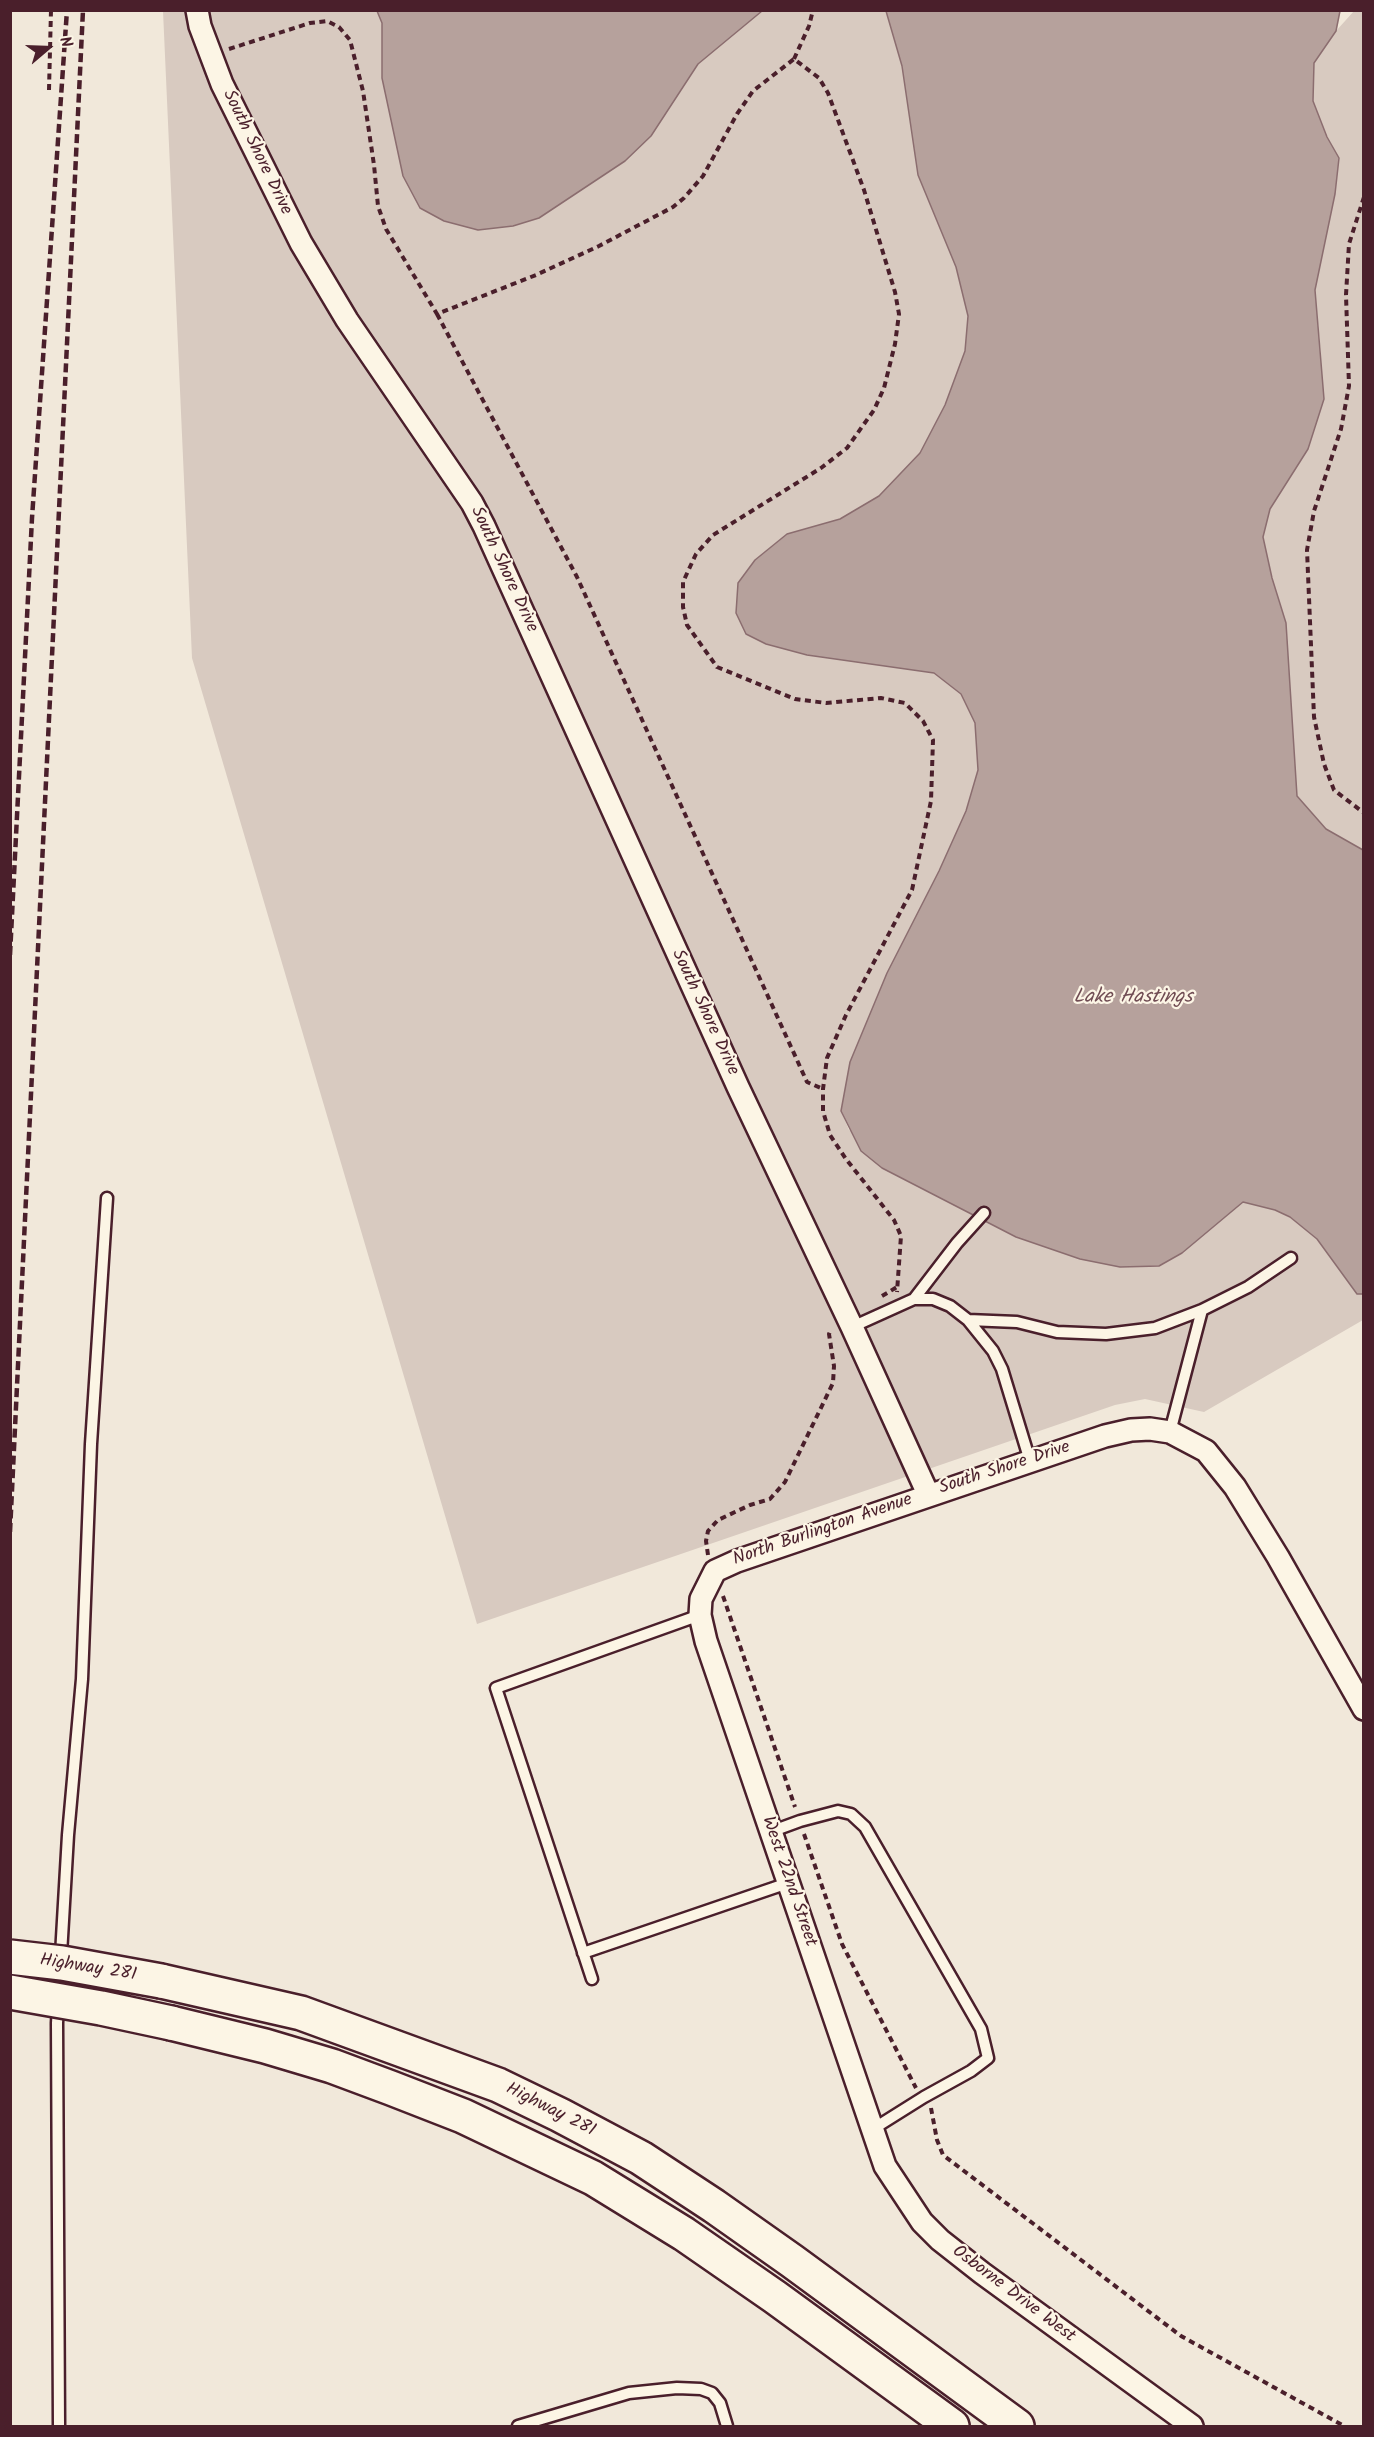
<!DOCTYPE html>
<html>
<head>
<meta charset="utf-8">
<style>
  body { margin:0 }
  #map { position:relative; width:1374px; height:2437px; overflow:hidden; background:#f1e8da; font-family:Kalam,sans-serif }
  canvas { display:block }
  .frame { position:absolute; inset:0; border:12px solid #4a1f2b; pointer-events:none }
  .north { position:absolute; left:18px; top:18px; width:60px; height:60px; -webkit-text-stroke:4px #fcf5e5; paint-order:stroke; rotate:71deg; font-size:16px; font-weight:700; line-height:24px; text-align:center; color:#4a1f2b }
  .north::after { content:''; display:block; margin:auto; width:21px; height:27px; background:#4a1f2b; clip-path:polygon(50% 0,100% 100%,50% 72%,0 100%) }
</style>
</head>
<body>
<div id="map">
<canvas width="1374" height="2437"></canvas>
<div class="frame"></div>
<div class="north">N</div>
</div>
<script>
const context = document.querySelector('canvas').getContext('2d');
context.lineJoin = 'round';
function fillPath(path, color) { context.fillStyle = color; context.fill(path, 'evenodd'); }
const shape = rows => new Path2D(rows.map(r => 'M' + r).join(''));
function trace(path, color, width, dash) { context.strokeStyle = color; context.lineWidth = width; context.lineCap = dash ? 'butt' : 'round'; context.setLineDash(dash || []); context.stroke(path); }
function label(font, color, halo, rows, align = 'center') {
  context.font = font + ' Kalam,sans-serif'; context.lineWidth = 4.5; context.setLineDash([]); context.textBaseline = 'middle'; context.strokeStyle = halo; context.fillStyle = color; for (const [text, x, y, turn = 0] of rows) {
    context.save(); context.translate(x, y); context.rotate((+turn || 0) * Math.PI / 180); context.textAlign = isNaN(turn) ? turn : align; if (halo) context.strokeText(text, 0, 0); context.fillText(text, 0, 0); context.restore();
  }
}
const green = shape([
  [163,11,886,11,902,66,918,175,956,267,968,316,965,351,945,405,920,453,880,496,840,519,787,534,755,560,738,583,746,634,766,644,807,655,934,673,961,694,975,723,978,770,966,811,939,871,887,973,850,1062,841,1111,849,1130,1159,1266,1182,1253,1243,1202,1275,1210,1290,1217,1317,1239,1357,1294,1363,1294,1363,1320,1204,1412,1145,1399,1115,1405,477,1624,192,658],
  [1354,11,1363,11,1363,850,1326,829,1297,796,1286,623,1272,578,1263,537,1270,509,1308,449,1321,355,1315,290,1335,194,1339,158,1327,137,1313,101,1314,63,1336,31]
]);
const water = shape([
  [377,11,762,11,698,64,651,136,625,161,539,218,513,226,478,230,444,221,420,208,403,176,382,78,382,23,377,11],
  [886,11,1340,11,1336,31,1314,63,1313,101,1327,137,1339,158,1335,194,1315,290,1324,399,1308,449,1270,509,1263,537,1272,578,1286,623,1297,796,1326,829,1363,850,1363,1294,1357,1294,1317,1239,1290,1217,1275,1210,1243,1202,1182,1253,1159,1266,1120,1267,1080,1259,1016,1237,882,1168,861,1151,841,1111,850,1062,887,973,939,871,966,811,978,770,975,723,961,694,934,673,807,655,766,644,746,634,736,613,738,583,755,560,787,534,840,519,879,496,920,453,945,405,965,351,968,316,956,267,918,175,902,66,886,11]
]);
const path = shape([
  [229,49,310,23,327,21,339,27,350,40,363,91,374,165,378,206,386,229,437,314,536,275,599,246,673,207,684,198,703,176,737,114,753,91,794,59,819,78,828,93,864,190,895,292,899,314,895,344,884,388,874,410,847,448,821,468,713,535,696,554,683,582,683,607,687,625,717,667,795,699,826,703,881,698,905,703,923,721,933,740,931,801,912,890,846,1015,827,1058,823,1089,823,1111,830,1135,846,1159,894,1220,901,1236,897,1292],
  [794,59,809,26,813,10],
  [49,90,51,10],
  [1364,197,1349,244,1346,295,1349,386,1341,429,1314,511,1307,550,1314,717,1324,764,1334,790,1364,813],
  [437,314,577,577,807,1082,823,1089],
  [882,1296,897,1287],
  [708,1555,706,1541,708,1531,718,1520,750,1505,770,1499,785,1482,833,1383,834,1366,829,1334,831,1329],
  [723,1596,795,1807],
  [804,1834,842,1944,916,2088],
  [931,2108,937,2140,943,2155,1181,2336,1344,2426]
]);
const lane = shape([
  [914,1299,957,1243,984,1213],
  [968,1320,1017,1322,1057,1332,1106,1334,1155,1328,1202,1310],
  [852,1327,914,1299,933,1299,950,1306,968,1320,993,1351,1002,1369,1030,1461],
  [1170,1432,1202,1310,1248,1287,1291,1258],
  [770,1832,800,1821,838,1811,851,1814,865,1827,981,2029,988,2058,971,2071,924,2097,873,2129],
  [583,1953,788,1883],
  [592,1979,496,1688,700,1615],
  [59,2426,57,2023,68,1835,82,1679,91,1444,107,1198],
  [518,2426,629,2393,677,2388,701,2389,712,2393,720,2403,727,2426]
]);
const street = shape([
  [197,10,200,26,222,84,301,243,347,320,472,503,484,526,738,1087,852,1327,928,1494],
  [1192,2426,982,2273,940,2240,922,2222,885,2166,706,1641,700,1615,701,1599,715,1571,737,1561,1105,1436,1131,1430,1150,1429,1170,1432,1206,1451,1235,1487,1278,1557,1364,1709]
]);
const highway = shape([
  [161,1981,301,2013,498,2085,560,2115,641,2158,714,2206,792,2261,1017,2426],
  [171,2023,265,2046,332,2066,391,2088,463,2116,593,2178,684,2234,775,2297,952,2426]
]);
const rail = shape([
  [10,955,32,518,67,10],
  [10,1532,83,10]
]);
const highwayBridge = shape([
  [10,1957,62,1963,161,1981],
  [10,1992,101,2008,171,2023]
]);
const streetNames = [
  ["South Shore Drive",256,153,64],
  ["South Shore Drive",503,570,65],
  ["South Shore Drive",704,1013,65],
  ["South Shore Drive",1005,1469,-18],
  ["North Burlington Avenue",823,1531,-19],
  ["West 22nd Street",788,1882,71],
  ["Highway 281",88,1969,9],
  ["Highway 281",550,2111,27],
  ["Osborne Drive West",1013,2295,37]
];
const waterNames = [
  ["Lake Hastings",1133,999]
];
fillPath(green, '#d8cac0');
fillPath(water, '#b6a19c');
trace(water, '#8b6d6f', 1.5);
trace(lane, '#4a1f2b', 15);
trace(street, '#4a1f2b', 26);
trace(highway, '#4a1f2b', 38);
trace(path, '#4a1f2b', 4, [6, 4.5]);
trace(lane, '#fcf5e5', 10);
trace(street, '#fcf5e5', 21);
trace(highway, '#fcf5e5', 33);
trace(rail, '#4a1f2b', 4.5, [9, 4.5]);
trace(highwayBridge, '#4a1f2b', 38, []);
trace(highwayBridge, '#fcf5e5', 33);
label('18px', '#4a1f2b', '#fcf5e5', streetNames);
label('italic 20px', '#704c53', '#fcf5e5', waterNames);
</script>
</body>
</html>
